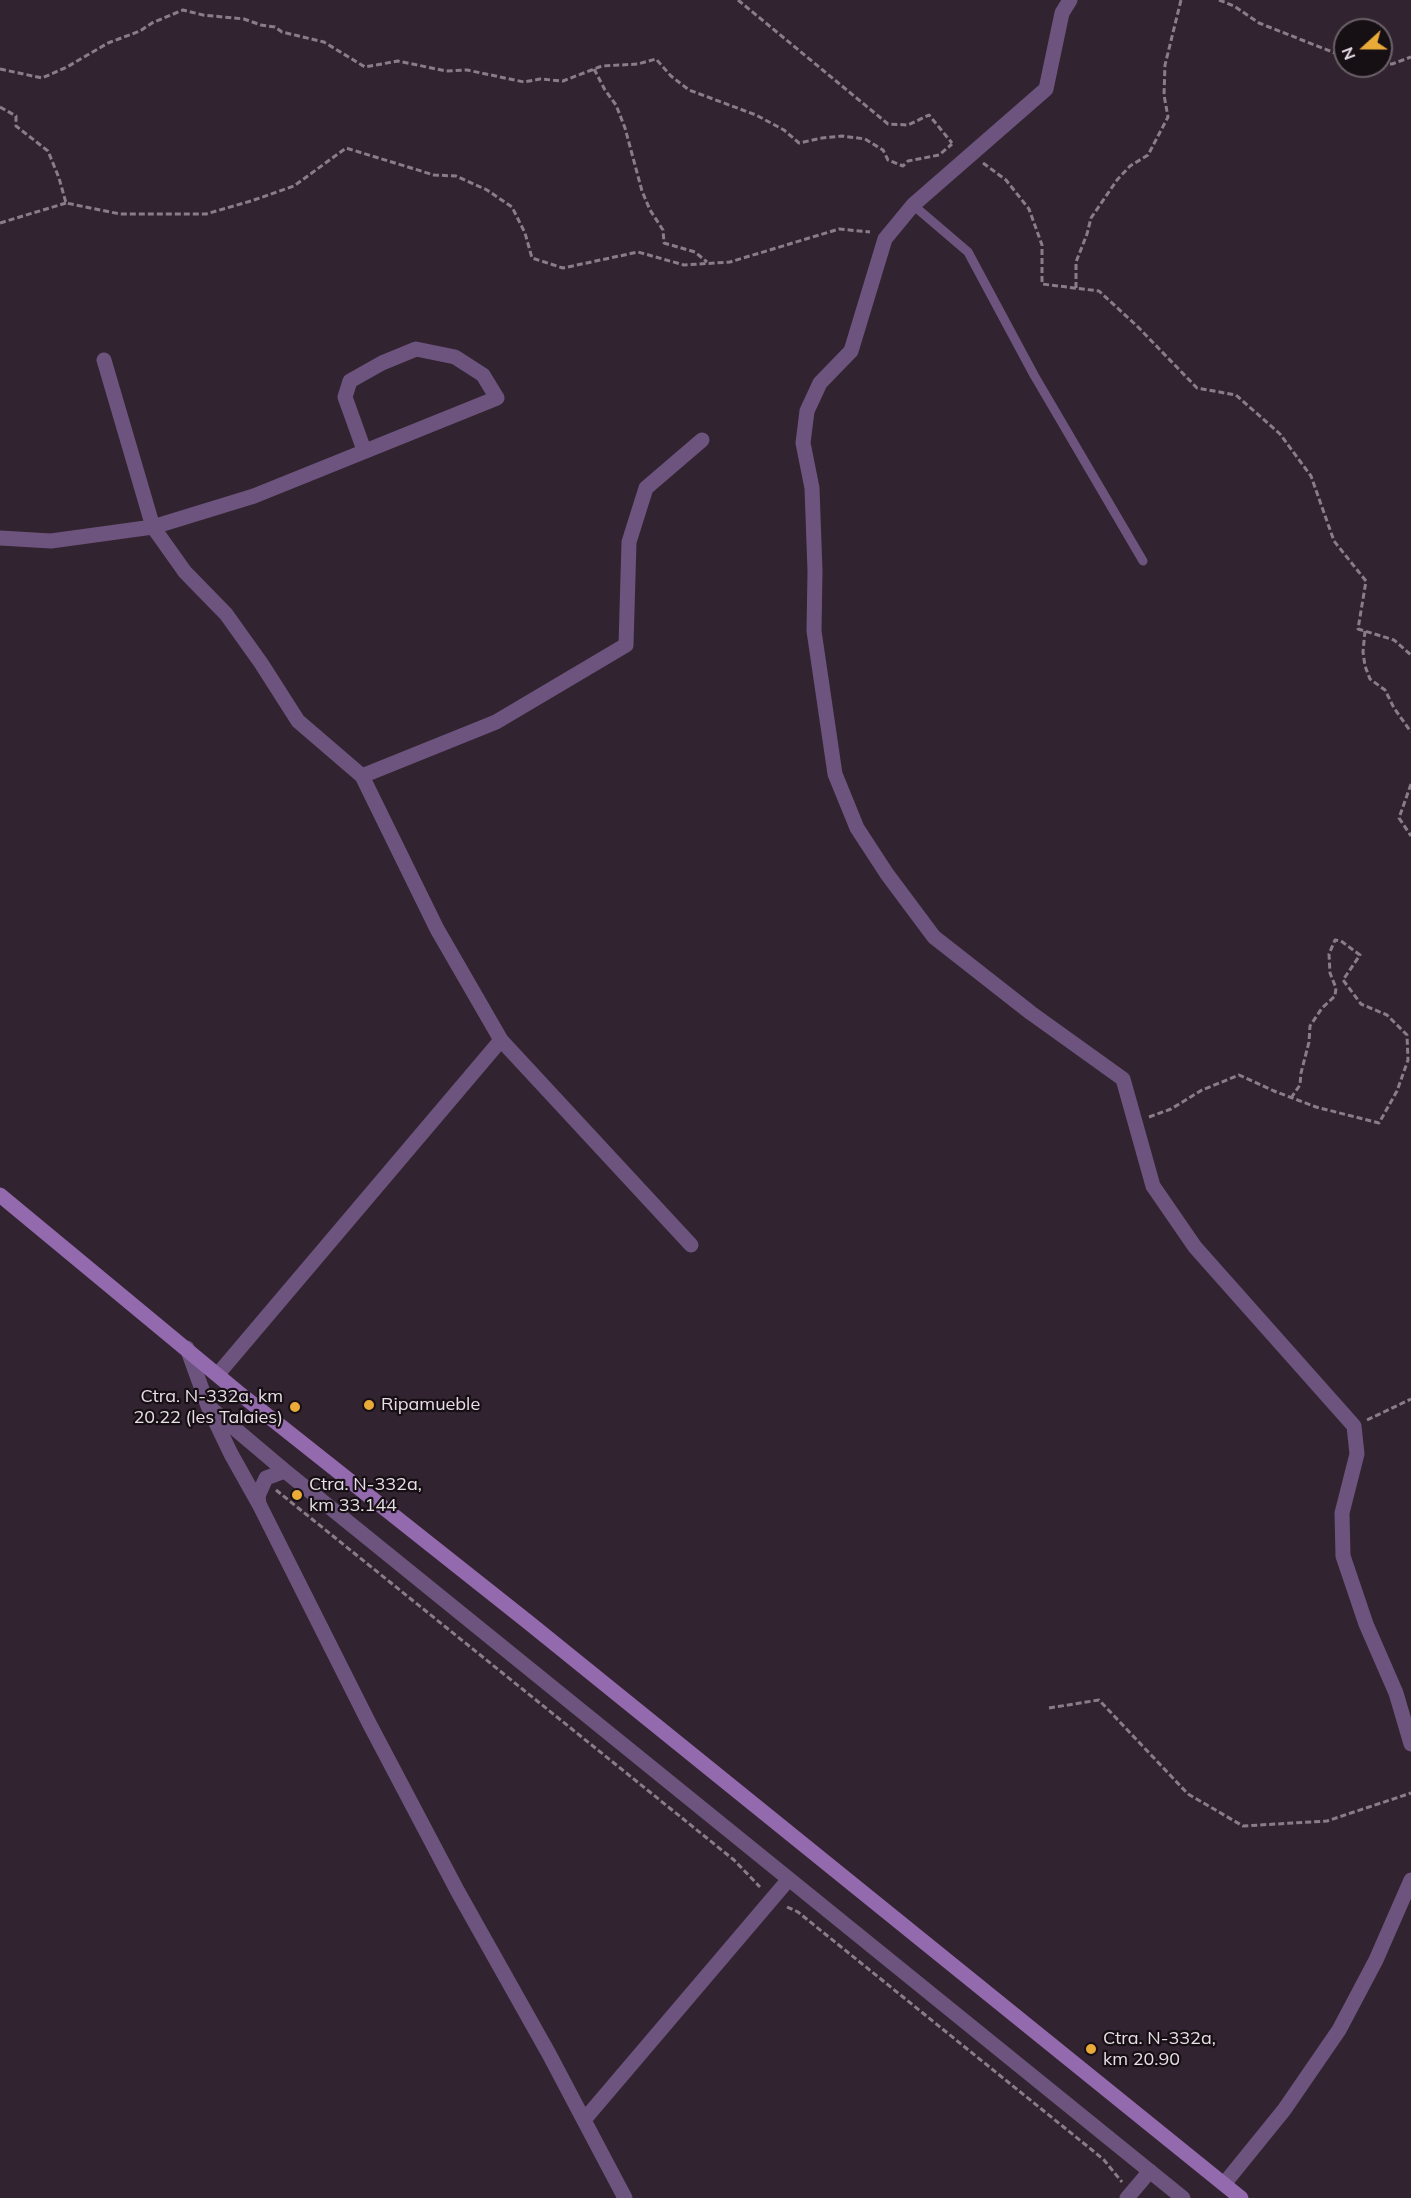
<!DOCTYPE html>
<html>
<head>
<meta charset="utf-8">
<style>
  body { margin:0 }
  #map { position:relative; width:1411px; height:2198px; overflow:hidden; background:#322330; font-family:Mulish,sans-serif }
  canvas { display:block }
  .north { position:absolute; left:1333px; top:18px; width:60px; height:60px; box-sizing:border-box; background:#160f14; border:2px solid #6a6268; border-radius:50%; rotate:249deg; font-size:16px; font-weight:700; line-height:24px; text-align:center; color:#e8dee6 }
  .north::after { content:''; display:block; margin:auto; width:21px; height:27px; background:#eaaa38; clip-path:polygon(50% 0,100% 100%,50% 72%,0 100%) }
</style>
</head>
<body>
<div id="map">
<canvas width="1411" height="2198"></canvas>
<div class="north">N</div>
</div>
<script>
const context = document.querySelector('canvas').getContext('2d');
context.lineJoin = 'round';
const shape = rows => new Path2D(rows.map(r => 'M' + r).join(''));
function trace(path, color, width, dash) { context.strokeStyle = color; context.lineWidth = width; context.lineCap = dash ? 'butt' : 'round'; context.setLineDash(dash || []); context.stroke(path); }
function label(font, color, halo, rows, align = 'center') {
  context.font = font + ' Mulish,sans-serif'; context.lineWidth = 4.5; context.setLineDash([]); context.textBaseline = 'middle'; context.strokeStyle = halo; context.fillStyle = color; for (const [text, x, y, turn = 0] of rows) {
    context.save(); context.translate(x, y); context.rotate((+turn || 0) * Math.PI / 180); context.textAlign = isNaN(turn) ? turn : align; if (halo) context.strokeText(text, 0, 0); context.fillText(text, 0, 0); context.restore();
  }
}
const path = shape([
  [738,0,888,124,908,125,929,115,952,143],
  [1219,0,1234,6,1259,23,1345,57],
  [1381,64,1392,64,1411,57],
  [0,69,42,78,67,67,108,43,140,31,152,23,183,10,203,15,244,19,261,25,275,27,282,32,324,42,365,67,398,61,446,71,467,70,524,82,540,79,563,81,602,66,638,64,656,59,671,76,689,90,756,115,784,130,799,143,822,138,842,136,865,139,883,150,888,160,903,166,908,161,939,155,952,144],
  [594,69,605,90,616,105,625,128,642,191,650,210,663,230,664,243,695,252,707,262],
  [0,107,16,116,16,126,48,151,59,178,66,203,120,214,206,214,251,201,294,186,346,148,434,175,456,176,487,190,512,207,525,233,532,258,563,268,638,252,684,265,730,262,839,229,870,232],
  [983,163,1006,180,1029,209,1042,245,1042,284,1099,291,1137,326,1197,388,1236,395,1280,434,1311,476,1334,541,1366,581,1358,629,1394,640,1411,655],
  [0,223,66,203],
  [1076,288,1076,262,1087,234,1091,218,1117,180,1130,166,1148,155,1168,117,1164,95,1165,65,1181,0],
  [1365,631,1363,652,1365,666,1370,679,1385,690,1394,708,1411,732],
  [1411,784,1399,818,1411,836],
  [1149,1117,1171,1109,1202,1090,1239,1075,1274,1091,1316,1107,1379,1123,1397,1091,1408,1060,1407,1035,1387,1015,1361,1004,1343,980,1360,955,1341,941,1335,940,1329,954,1330,973,1336,988,1335,996,1322,1008,1310,1026,1309,1042,1301,1073,1300,1085,1291,1098],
  [1367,1420,1411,1399],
  [276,1490,734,1860,760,1887],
  [1049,1708,1099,1700,1188,1794,1243,1826,1327,1821,1411,1793],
  [787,1907,798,1912,1092,2150,1104,2160,1122,2182]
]);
const lane = shape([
  [913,205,968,252,1034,375,1143,561]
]);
const street = shape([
  [1070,0,1062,13,1046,89,913,205,885,239,851,351,820,383,807,411,803,443,812,488,815,571,814,631,835,774,857,828,887,874,934,937,1031,1013,1123,1079,1153,1186,1195,1247,1354,1426,1357,1454,1342,1513,1343,1556,1366,1624,1396,1693,1411,1744],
  [104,360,153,527,254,496,497,398,483,375,455,357,416,349,382,363,350,381,345,397,364,450],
  [0,538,51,541,153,527,185,572,226,614,261,663,298,721,362,776,437,929,501,1040,218,1374],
  [362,776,496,722,626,645,629,542,646,488,702,440],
  [501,1040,691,1245],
  [187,1348,208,1406,231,1454,259,1504,369,1723,458,1892,549,2054,625,2198],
  [208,1406,285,1471,1183,2198],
  [259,1504,258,1496,266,1478,285,1471],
  [584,2120,789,1879],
  [1224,2184,1284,2110,1339,2030,1376,1960,1411,1880],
  [1127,2198,1150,2171]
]);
const secondary = shape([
  [0,1195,239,1393,528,1622,1241,2198]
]);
const markers = [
  [369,1405,6,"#eaaa38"],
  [295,1407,6,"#eaaa38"],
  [297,1495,6,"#eaaa38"],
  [1091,2049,6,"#eaaa38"]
];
const poiNames = [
  ["Ctra. N-332a, km",283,1397,"right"],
  ["20.22 (les Talaies)",283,1418,"right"],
  ["Ripamueble",381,1405],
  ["Ctra. N-332a,",309,1485],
  ["km 33.144",309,1506],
  ["Ctra. N-332a,",1103,2039],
  ["km 20.90",1103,2060]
];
trace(path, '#8a7d88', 3, [6, 3]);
trace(lane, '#6d547e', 9);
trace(street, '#6d547e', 15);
trace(secondary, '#946aaf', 15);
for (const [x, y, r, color] of markers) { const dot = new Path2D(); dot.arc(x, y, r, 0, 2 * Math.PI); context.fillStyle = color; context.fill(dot); trace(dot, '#160f14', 2); }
label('18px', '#e8dee6', '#160f14', poiNames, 'left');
</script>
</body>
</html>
